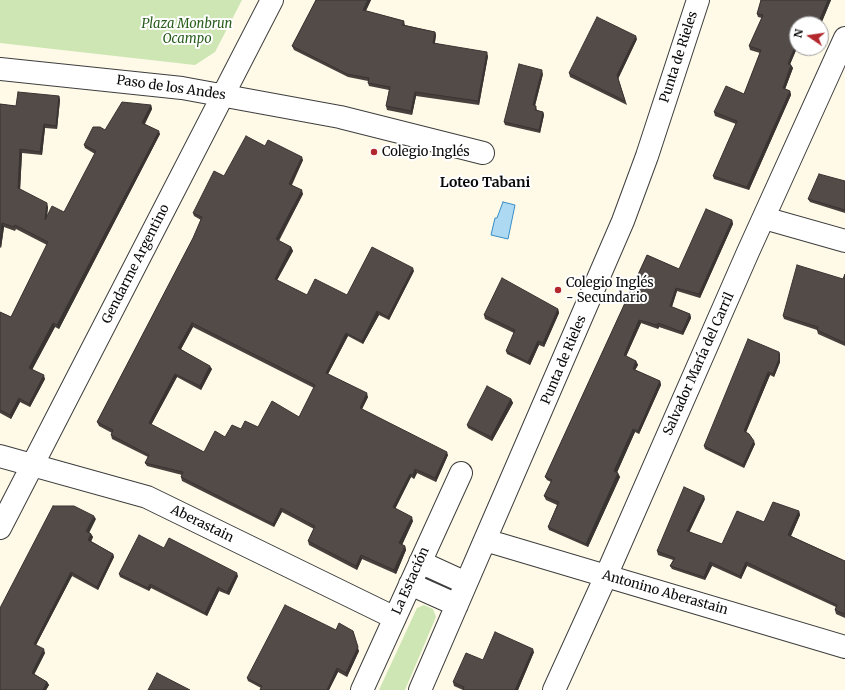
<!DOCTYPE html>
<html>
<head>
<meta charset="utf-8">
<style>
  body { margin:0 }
  #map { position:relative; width:845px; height:690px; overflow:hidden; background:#fefae7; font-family:Merriweather,serif }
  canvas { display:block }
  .north { position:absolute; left:789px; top:16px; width:40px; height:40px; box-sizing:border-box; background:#fff; border:1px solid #9d9d9d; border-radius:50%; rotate:283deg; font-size:11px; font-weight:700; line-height:16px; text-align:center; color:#0a0a0a }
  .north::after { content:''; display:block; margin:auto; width:14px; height:18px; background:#b3282d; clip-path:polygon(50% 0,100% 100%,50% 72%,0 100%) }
</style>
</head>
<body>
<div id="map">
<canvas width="845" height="690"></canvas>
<div class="north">N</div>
</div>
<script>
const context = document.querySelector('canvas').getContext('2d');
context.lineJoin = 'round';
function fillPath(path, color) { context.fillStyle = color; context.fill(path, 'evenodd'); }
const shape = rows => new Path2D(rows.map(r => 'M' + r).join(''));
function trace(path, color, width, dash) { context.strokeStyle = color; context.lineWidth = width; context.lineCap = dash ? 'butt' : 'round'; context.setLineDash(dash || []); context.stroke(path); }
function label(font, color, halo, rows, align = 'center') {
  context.font = font + ' Merriweather,serif'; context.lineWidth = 4; context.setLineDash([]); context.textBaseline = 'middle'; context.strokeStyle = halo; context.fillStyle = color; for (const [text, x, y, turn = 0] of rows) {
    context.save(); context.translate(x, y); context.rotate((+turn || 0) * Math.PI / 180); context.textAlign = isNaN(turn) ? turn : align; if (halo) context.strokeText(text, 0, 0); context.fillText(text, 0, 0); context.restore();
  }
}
const green = shape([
  [0,0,242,0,215,52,195,65,0,43],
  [424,605,433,609,436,617,405,690,379,690,417,608]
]);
const water = shape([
  [503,202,515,205,508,239,491,235,495,218,497,218,503,202]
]);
const minor = shape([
  [0,69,182,88,340,117,483,153],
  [764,218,845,241],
  [0,456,147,497,395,618],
  [0,528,272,0],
  [485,540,845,647],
  [420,562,466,583],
  [410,584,457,605],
  [362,690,461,473],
  [420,690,623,221,647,156,698,0],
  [554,690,606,576,748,252,845,38]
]);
const wall = shape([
  [316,0,371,0,366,11,404,21,405,25,435,32,436,35,435,43,488,56,479,105,416,96,412,115,387,110,386,106,389,90,369,86,368,83,368,81,348,77,294,50,292,46],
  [761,0,831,0,821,24,797,24,797,48,790,64,793,68,785,89,790,91,791,95,749,190,714,179,713,176,736,124,715,116,714,112,744,94,760,53,750,50,749,46,762,18,758,17,757,14],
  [637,39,618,79,627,105,570,77,569,73],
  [543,74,535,106,536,106,537,110,543,112,544,115,540,133,505,125,504,122],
  [59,96,60,100,57,129,45,128,42,155,22,153,20,189,48,207,47,216,64,212,95,154,85,148,84,145,105,130,151,105,152,109,145,124,160,134,59,329,55,327,32,369,45,379,30,407,20,402,11,419,0,413,0,312,11,317,47,245,16,229,15,231,4,227,1,248,0,247,0,104,16,106],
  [265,146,303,160,292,185,303,194,279,241,291,247,293,251,277,280,307,295,347,295,414,271,389,320,379,315,363,344,348,336,328,374,368,397,362,409,448,455,436,482,417,473,414,479,411,477,395,509,413,521,402,545,405,546,406,550,396,574,362,559,357,570,309,545,308,541,314,529,282,512,274,527,182,481,181,477,182,475,147,466,145,463,148,457,112,439,111,435,112,433,99,426,97,422,193,238,201,220,194,216,193,213,224,176],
  [193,327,314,388,299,417,258,427,241,429,225,437,204,452,151,425,177,377,201,390,212,369,181,349],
  [845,181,845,213,810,202,808,199],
  [732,220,733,224,700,298,677,291,672,307,690,314,691,318,683,335,659,327,658,329,641,323,626,356,636,361,638,365,635,370,660,381,661,385,639,434,635,432,617,472,620,477,588,547,549,530,548,527,557,505,546,500,544,496,551,482,547,480,545,477,647,255,679,269],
  [845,274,845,346,818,334,817,330,784,319,783,316,843,279],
  [558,309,559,313,544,347,539,345,530,365,507,354,506,351,514,333,485,319,484,315],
  [779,352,780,355,780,362,774,377,770,375,746,432,755,444,744,468,705,449,704,446],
  [511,399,513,403,492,441,468,428,467,425],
  [705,499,689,532,722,544,764,522,799,511,800,515,791,536,845,561,845,618,836,614,835,610,836,607,747,566,741,579,712,566,705,580,672,569,670,566,673,560,658,555,657,551],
  [96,519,89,532,91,534,93,537,91,541,113,554,114,557,98,590,72,576,36,645,45,653,34,674,47,682,49,685,46,690,0,690],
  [164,548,238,576,229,595,219,591,207,616,151,588,149,591,120,577,119,574],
  [336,630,359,651,347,677,338,672,329,690,260,690,261,688,248,681,247,678],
  [534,652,518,690,463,690,454,686,453,682,483,660]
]);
const shadedWall = shape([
  [368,0,371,0,364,14,363,10],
  [828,0,831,0,821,24,818,24],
  [435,32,436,35,434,47,433,43],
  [636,36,637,39,618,79,627,105,617,75],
  [797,42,797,48,789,67,788,64],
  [487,52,488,56,479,105,478,101],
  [791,65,793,68,784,92,783,88],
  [542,70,543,74,534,109,533,105],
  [790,91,791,95,749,190,747,187],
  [415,92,416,96,412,115,411,111],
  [59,96,60,100,57,129,56,126],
  [151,105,152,109,143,126,142,123],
  [543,112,544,115,540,133,539,130],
  [44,124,45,128,42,155,40,152],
  [159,131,160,134,59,329,57,325],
  [20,149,22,153,20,192,18,188],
  [302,157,303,160,290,187,289,184],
  [302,190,303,194,277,243,276,239],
  [47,203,48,207,46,224,45,220],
  [732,220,733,224,700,298,699,294],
  [2,223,4,227,1,248,0,244],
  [291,247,293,251,276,282,275,279],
  [413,268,414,271,389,320,388,317],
  [676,288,677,291,671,309,670,306],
  [558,309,559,313,544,347,543,343],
  [377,311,379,315,363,344,362,341],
  [690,314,691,318,683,335,682,332],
  [639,320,641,323,625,359,624,355],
  [53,323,55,327,31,372,29,368],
  [192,323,193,327,180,351,178,348],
  [658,323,659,327,658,329,657,325],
  [346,333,348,336,327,376,326,373],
  [538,341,539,345,530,365,528,362],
  [779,352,780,355,780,362,774,377,773,374],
  [636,361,638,365,634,372,633,369],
  [210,366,212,369,201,390,200,386],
  [768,372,770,375,745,435,744,431],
  [175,374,177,377,150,427,149,423],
  [44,375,45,379,30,407,29,404],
  [660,381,661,385,639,434,638,431],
  [367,393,368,397,361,411,360,408],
  [19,398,20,402,11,419,10,415],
  [511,399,513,403,492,441,491,437],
  [633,429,635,432,616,475,614,471],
  [754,441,755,444,744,468,743,465],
  [447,452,448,455,436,482,435,478],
  [415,469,417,473,414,479,413,475],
  [618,473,620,477,588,547,586,544],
  [410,474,411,477,394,511,393,507],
  [704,496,705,499,688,535,687,531],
  [281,508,282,512,274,527,273,524],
  [799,511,800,515,790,538,788,535],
  [94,516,96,519,88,535,86,531],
  [412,517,413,521,401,547,399,543],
  [91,534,93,537,90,544,88,540],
  [405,546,406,550,396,574,394,570],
  [113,554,114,557,98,590,97,587],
  [361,555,362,559,357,570,356,566],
  [710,562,712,566,705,580,704,577],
  [746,562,747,566,741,579,740,576],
  [71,572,72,576,35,647,34,644],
  [237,573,238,576,229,595,227,592],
  [150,584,151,588,149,591,148,588],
  [218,587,219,591,207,616,205,613],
  [353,631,359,651,347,677,346,673],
  [44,649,45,653,33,677,32,673],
  [533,649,534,652,518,690,515,690],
  [337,668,338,672,329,690,327,690],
  [47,682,49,685,46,690,43,690]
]);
const building = shape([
  [316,0,368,0,363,10,404,21,402,25,435,32,433,43,487,52,478,101,415,92,411,111,386,106,390,87,368,83,369,78,347,74,292,46,316,0],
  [761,0,828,0,818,24,797,24,797,42,788,64,791,65,783,88,790,91,747,187,713,176,737,121,714,112,726,86,744,94,761,50,749,46,763,15,757,14,761,0],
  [597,17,636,36,617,75,625,101,569,73,597,17],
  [519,64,542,70,533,105,536,106,535,110,543,112,539,130,504,122,519,64],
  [18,92,59,96,56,126,44,124,40,152,20,149,18,188,47,203,45,220,52,206,64,212,96,151,84,145,93,127,100,127,105,130,122,102,151,105,142,123,159,131,57,325,53,323,29,368,44,375,29,404,19,398,10,415,0,410,0,312,11,317,48,242,15,225,14,227,2,223,0,244,0,104,16,106,18,92],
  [246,136,265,146,268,140,302,157,289,184,302,190,276,239,291,247,275,279,307,295,315,279,347,295,372,247,413,268,388,317,377,311,362,341,346,333,326,373,367,393,360,408,447,452,435,478,415,469,413,475,410,474,393,507,412,517,399,543,405,546,394,570,361,555,356,566,308,541,315,526,281,508,273,524,181,477,183,472,145,463,149,455,111,435,113,430,97,422,193,238,202,217,193,213,214,171,224,176,246,136],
  [192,323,315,385,299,417,272,401,258,427,245,421,241,429,232,425,225,437,215,431,204,452,149,423,175,374,200,386,210,366,178,348,192,323],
  [819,174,845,181,845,210,808,199,819,174],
  [706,209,732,220,699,294,676,288,670,306,690,314,682,332,658,323,657,325,639,320,624,355,636,361,633,369,660,381,638,431,633,429,614,471,618,473,586,544,548,527,559,502,544,496,552,480,545,477,647,255,679,269,706,209],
  [797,265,843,279,845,274,845,343,817,330,818,327,783,316,797,265],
  [502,278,558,309,543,343,538,341,528,362,506,351,515,330,484,315,502,278],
  [748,339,779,352,779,359,773,374,768,372,744,431,749,434,754,441,743,465,704,446,748,339],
  [487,386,511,399,491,437,467,425,487,386],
  [684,487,704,496,687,531,722,544,737,511,764,522,773,502,799,511,788,535,845,561,845,614,835,610,837,605,746,562,740,576,710,562,704,577,670,566,675,558,657,551,684,487],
  [53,506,74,506,94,516,86,531,91,534,88,540,113,554,97,587,71,572,34,644,44,649,32,673,47,682,43,690,0,690,0,608,53,506],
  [139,535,164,548,169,538,237,573,227,592,218,587,205,613,150,584,148,588,119,574,139,535],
  [285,605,336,630,339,623,353,631,358,647,346,673,337,668,327,690,260,690,262,686,247,678,285,605],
  [495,632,533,649,515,690,463,690,464,687,453,682,466,653,483,660,495,632],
  [157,673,190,690,148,690,157,673]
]);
const markers = [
  [374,152,4,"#b3282d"],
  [558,290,4,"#b3282d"]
];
const parkNames = [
  ["Plaza Monbrun",187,24],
  ["Ocampo",187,39]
];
const streetNames = [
  ["Punta de Rieles",679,57,-72],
  ["Paso de los Andes",171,88,8],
  ["Gendarme Argentino",136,264,-63],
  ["Punta de Rieles",564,360,-67],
  ["Salvador María del Carril",699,364,-66],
  ["Aberastain",202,524,26],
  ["La Estación",411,581,-66],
  ["Antonino Aberastain",665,593,16]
];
const poiNames = [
  ["Colegio Inglés",382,152],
  ["Colegio Inglés",566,283],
  ["- Secundario",566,298]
];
const neighbourhoodNames = [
  ["Loteo Tabani",485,183]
];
fillPath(green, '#cde6b4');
fillPath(water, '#aed9f3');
trace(water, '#388dc7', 1);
trace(minor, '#3d3d3d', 24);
trace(minor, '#fff', 22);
fillPath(wall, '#47403d');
fillPath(shadedWall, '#393432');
fillPath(building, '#524b47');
trace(building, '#393432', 1);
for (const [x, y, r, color] of markers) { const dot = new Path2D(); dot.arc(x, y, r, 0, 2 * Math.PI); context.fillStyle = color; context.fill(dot); trace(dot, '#fff', 1.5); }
label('italic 13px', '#2a5e1e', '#fff', parkNames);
label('13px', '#0a0a0a', '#fff', streetNames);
label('13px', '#0a0a0a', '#fff', poiNames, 'left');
label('bold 14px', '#0a0a0a', '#fff', neighbourhoodNames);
</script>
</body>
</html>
